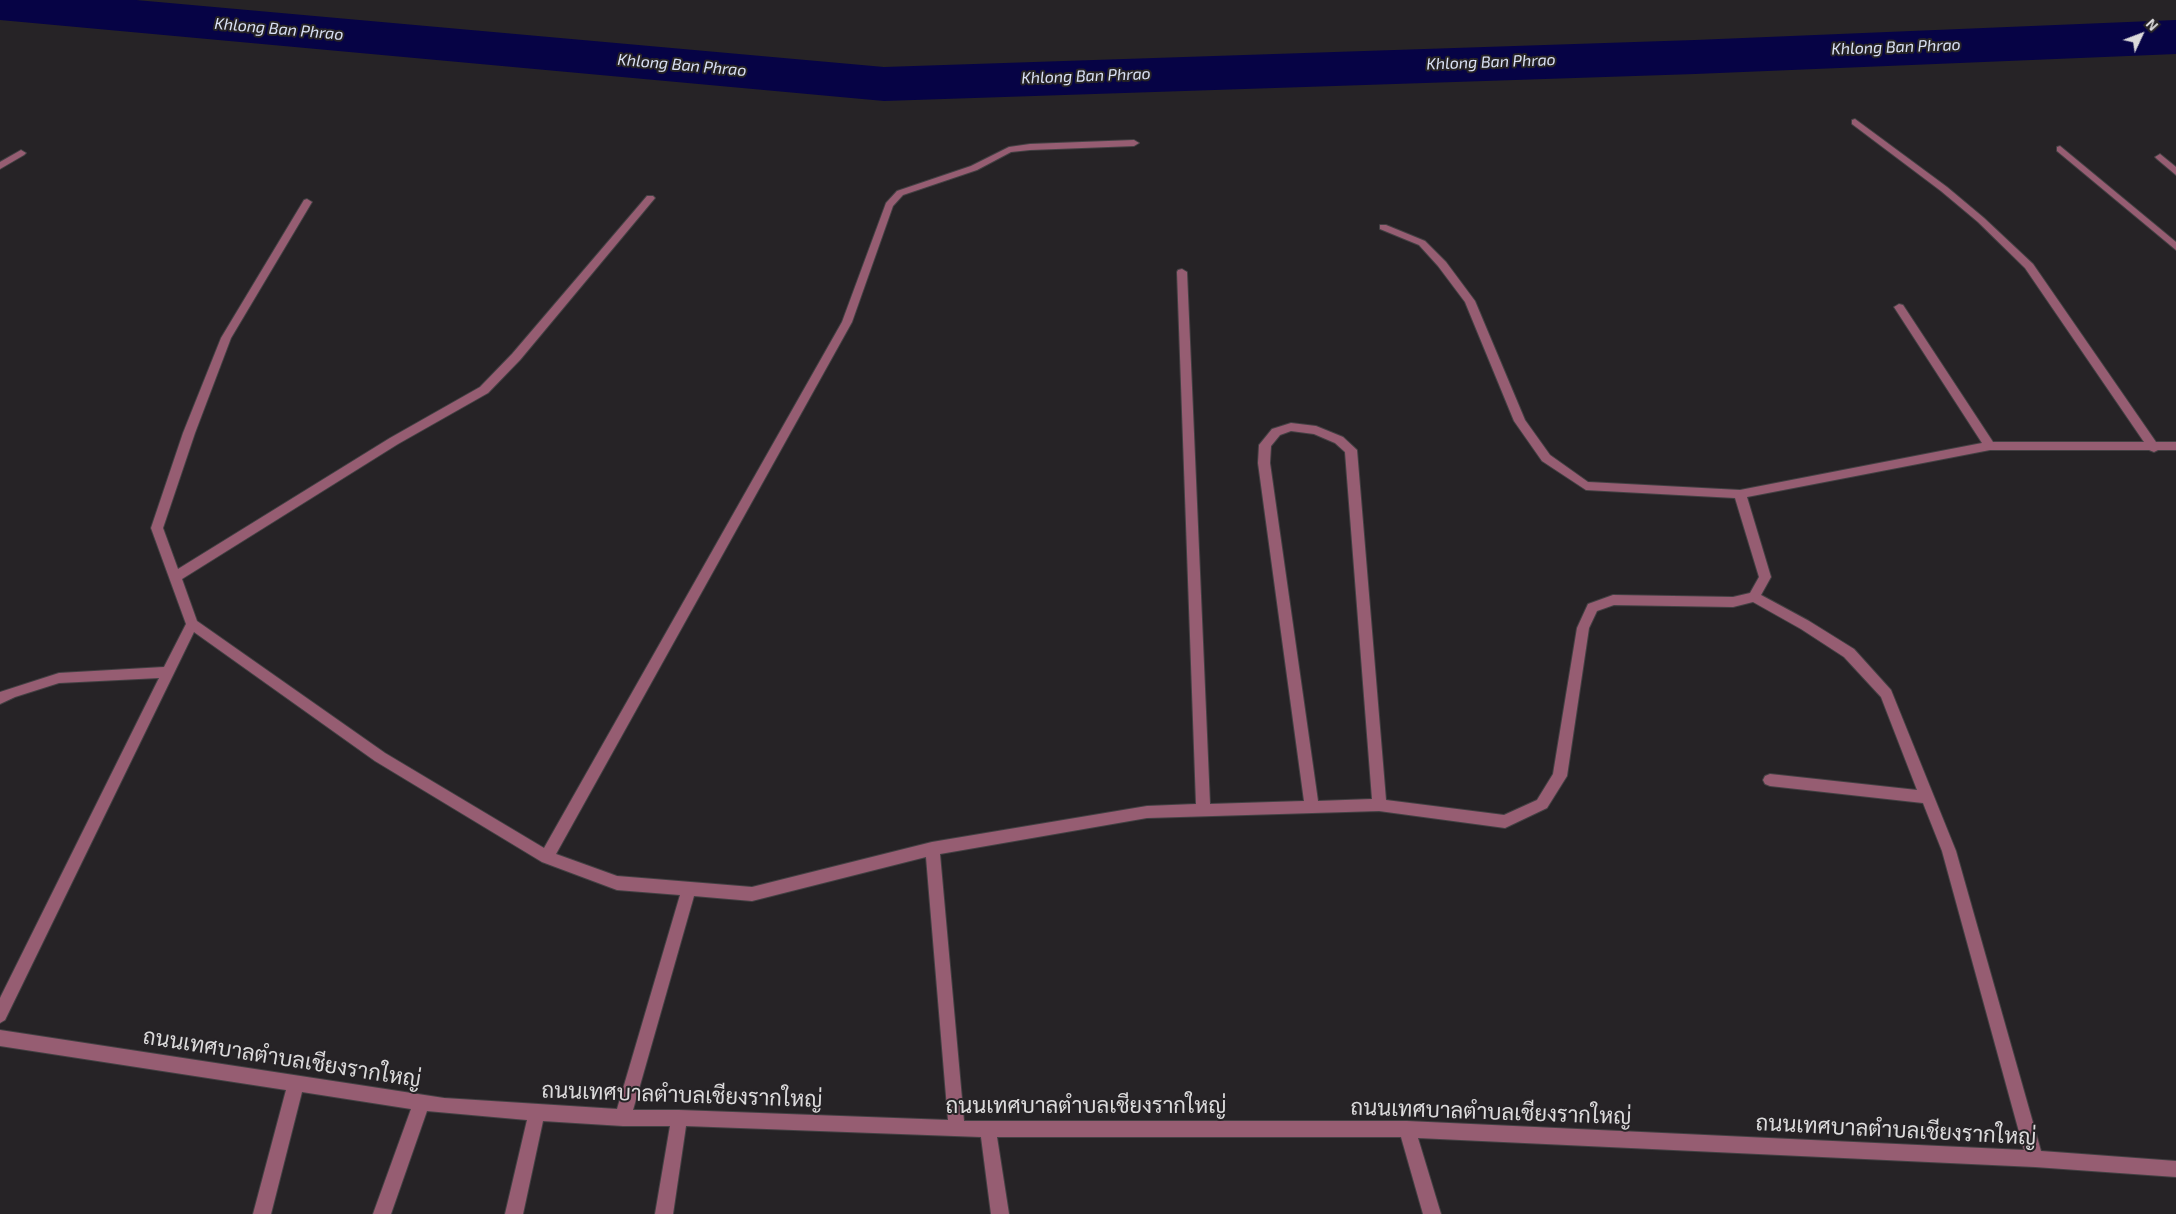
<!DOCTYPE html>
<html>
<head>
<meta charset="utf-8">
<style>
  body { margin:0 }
  #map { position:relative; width:2176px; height:1214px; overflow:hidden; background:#262326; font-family:"Exo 2",sans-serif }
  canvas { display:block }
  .north { position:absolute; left:2116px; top:10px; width:50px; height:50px; -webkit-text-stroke:4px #262326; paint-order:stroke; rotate:47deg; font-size:14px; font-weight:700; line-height:20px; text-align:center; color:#dbdadb }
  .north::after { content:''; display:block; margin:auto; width:18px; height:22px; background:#dbdadb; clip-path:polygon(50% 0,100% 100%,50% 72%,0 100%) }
</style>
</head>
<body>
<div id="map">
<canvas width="2176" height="1214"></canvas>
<div class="north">N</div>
</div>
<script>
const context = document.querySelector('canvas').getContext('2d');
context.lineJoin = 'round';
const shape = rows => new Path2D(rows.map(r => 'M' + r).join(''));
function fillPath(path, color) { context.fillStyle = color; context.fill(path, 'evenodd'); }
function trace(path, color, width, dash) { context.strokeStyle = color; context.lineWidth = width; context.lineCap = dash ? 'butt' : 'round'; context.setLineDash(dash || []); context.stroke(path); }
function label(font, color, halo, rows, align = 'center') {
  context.font = font + ' "Exo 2",Sarabun,sans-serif'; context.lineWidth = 4; context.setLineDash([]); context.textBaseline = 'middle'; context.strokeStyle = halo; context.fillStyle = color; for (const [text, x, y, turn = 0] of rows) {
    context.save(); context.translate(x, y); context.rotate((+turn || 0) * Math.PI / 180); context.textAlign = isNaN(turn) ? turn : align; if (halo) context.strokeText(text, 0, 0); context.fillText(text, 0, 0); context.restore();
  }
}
const river = shape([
  [0,0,136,0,884,67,1695,40,2176,20,2176,54,1695,74,884,101,0,20,0,0]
]);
const minor = shape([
  [1855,119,1947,187,1984,218,2033,264,2156,442,2176,442,2176,450,2158,450,2154,452,2149,450,1990,450,1747,497,1771,577,1761,595,1809,621,1854,649,1891,690,1956,851,2041,1151,2176,1161,2176,1177,2035,1167,1418,1138,1441,1214,1423,1214,1401,1137,997,1137,1009,1214,991,1214,981,1137,686,1126,673,1214,655,1214,670,1126,623,1126,543,1121,523,1214,505,1214,527,1120,427,1111,391,1214,373,1214,411,1109,302,1092,271,1214,253,1214,286,1090,0,1046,0,1030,444,1098,617,1109,680,895,617,890,542,862,375,761,194,632,5,1020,0,1023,0,998,159,678,59,683,15,697,0,704,0,692,59,673,164,667,186,624,151,528,183,433,221,338,304,200,307,199,312,202,231,338,195,433,163,528,178,569,390,438,480,387,512,354,647,196,653,196,655,198,520,360,488,393,398,444,182,579,197,621,385,753,544,848,842,322,886,203,897,191,971,166,1009,147,1030,144,1134,140,1139,143,1134,146,1030,150,1011,152,977,170,903,195,893,206,852,322,556,854,617,876,752,887,932,842,1147,806,1196,804,1177,272,1178,270,1182,269,1187,272,1210,804,1304,801,1258,463,1259,445,1272,429,1291,423,1316,426,1343,437,1357,450,1386,800,1504,815,1537,800,1553,774,1577,628,1588,604,1613,595,1733,597,1750,593,1759,577,1735,498,1586,490,1542,461,1514,421,1465,302,1438,266,1419,245,1380,229,1380,225,1386,225,1425,241,1446,262,1475,301,1525,420,1550,455,1588,482,1740,490,1982,443,1894,307,1899,304,1903,305,1993,442,2144,442,2025,268,1978,222,1941,191,1852,124,1852,120,1855,119],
  [1291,431,1314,434,1335,443,1345,452,1372,799,1318,801,1270,463,1271,446,1280,435,1291,431],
  [1753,602,1801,629,1844,657,1881,697,1917,790,1770,774,1765,776,1763,780,1765,784,1770,786,1923,803,1942,851,2024,1150,1407,1121,964,1121,940,854,1147,818,1379,811,1505,828,1547,808,1567,776,1589,628,1597,611,1614,605,1733,607,1753,602],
  [926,857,948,1120,679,1110,633,1110,694,896,752,901,926,857],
  [2060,146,2176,242,2176,250,2057,151,2057,147,2060,146],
  [21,150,26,153,24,155,0,169,0,162,21,150],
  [2160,154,2176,167,2176,175,2157,159,2155,157,2160,154]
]);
const farWaternames = [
  ["Khlong Ban Phrao",279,29,5],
  ["Khlong Ban Phrao",1896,47,-2],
  ["Khlong Ban Phrao",1491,62,-2],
  ["Khlong Ban Phrao",682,65,5],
  ["Khlong Ban Phrao",1086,76,-2]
];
const nearStreetnames = [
  ["ถนนเทศบาลตำบลเชียงรากใหญ่",282,1058,9],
  ["ถนนเทศบาลตำบลเชียงรากใหญ่",682,1095,2],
  ["ถนนเทศบาลตำบลเชียงรากใหญ่",1086,1106],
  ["ถนนเทศบาลตำบลเชียงรากใหญ่",1491,1112,2],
  ["ถนนเทศบาลตำบลเชียงรากใหญ่",1896,1130,3]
];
fillPath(river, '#060345');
trace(minor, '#434043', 2);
fillPath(minor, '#965d72');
label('italic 16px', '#dae1f5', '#262326', farWaternames);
label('22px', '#dbdadb', '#262326', nearStreetnames);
</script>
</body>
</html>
